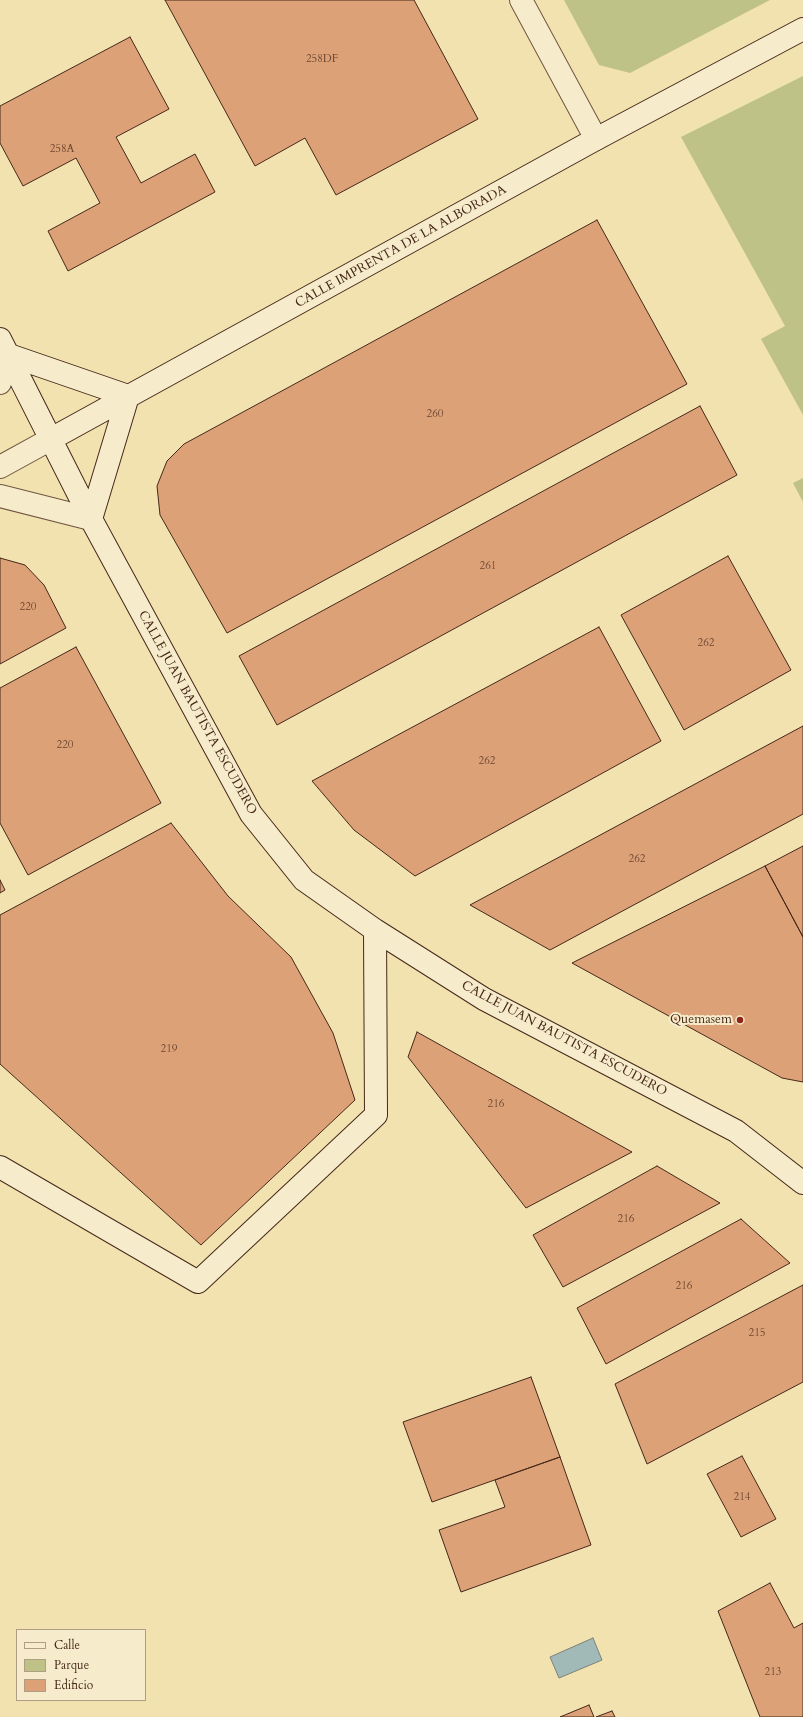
<!DOCTYPE html>
<html>
<head>
<meta charset="utf-8">
<style>
  body { margin:0 }
  #map { position:relative; width:803px; height:1717px; overflow:hidden; background:#f1e2b0; font-family:Cardo,serif }
  canvas { display:block }
  .legend { position:absolute; left:16px; top:1629px; width:130px; height:72px; box-sizing:border-box; background:#f6eccc; border:1px solid #b09e84; margin:0; padding:5px 7px; list-style:none; font-size:12px; color:#462819 }
  .legend li { display:flex; align-items:center; gap:8px; height:20px }
  .legend b { width:20px; border:1px solid #b09e84 }
</style>
</head>
<body>
<div id="map">
<canvas width="803" height="1717"></canvas>
<ul class="legend">
<li><b style="height:5px;background:#f6eccc"></b>Calle</li>
<li><b style="height:11px;background:#bfc287"></b>Parque</li>
<li><b style="height:11px;background:#dca177"></b>Edificio</li>
</ul>
</div>
<script>
const context = document.querySelector('canvas').getContext('2d');
context.lineJoin = 'round';
function fillPath(path, color) { context.fillStyle = color; context.fill(path, 'evenodd'); }
const shape = rows => new Path2D(rows.map(r => 'M' + r).join(''));
function trace(path, color, width, dash) { context.strokeStyle = color; context.lineWidth = width; context.lineCap = dash ? 'butt' : 'round'; context.setLineDash(dash || []); context.stroke(path); }
function label(font, color, halo, rows, align = 'center') {
  context.font = font + ' Cardo,serif'; context.lineWidth = 4; context.setLineDash([]); context.textBaseline = 'middle'; context.strokeStyle = halo; context.fillStyle = color; for (const [text, x, y, turn = 0] of rows) {
    context.save(); context.translate(x, y); context.rotate((+turn || 0) * Math.PI / 180); context.textAlign = isNaN(turn) ? turn : align; if (halo) context.strokeText(text, 0, 0); context.fillText(text, 0, 0); context.restore();
  }
}
const green = shape([
  [564,0,770,0,630,73,599,65],
  [803,76,803,415,761,339,785,326,681,137],
  [803,478,803,502,793,483]
]);
const water = shape([
  [593,1638,602,1660,559,1678,550,1657,593,1638]
]);
const building = shape([
  [165,0,414,0,478,119,336,195,305,138,255,166,165,0],
  [130,37,169,109,116,137,141,183,195,154,215,192,68,271,48,231,100,203,76,158,23,186,0,143,0,106,130,37],
  [597,220,687,384,227,633,160,515,157,486,167,461,184,444,597,220],
  [700,406,737,475,277,725,239,656,700,406],
  [728,556,791,670,684,730,621,615,728,556],
  [0,558,25,565,44,585,66,628,0,664,0,558],
  [599,627,661,741,415,876,354,830,312,781,599,627],
  [76,647,161,803,28,875,0,823,0,688,76,647],
  [803,726,803,814,550,950,470,905,803,726],
  [171,823,228,896,291,957,333,1033,355,1100,201,1245,0,1064,0,915,171,823],
  [803,846,803,937,765,866,803,846],
  [765,866,803,937,803,1082,782,1078,572,963,765,866],
  [0,880,5,890,0,893,0,880],
  [417,1032,632,1152,526,1208,408,1057,417,1032],
  [657,1166,720,1203,563,1287,533,1235,657,1166],
  [741,1219,790,1263,606,1364,577,1308,741,1219],
  [803,1285,803,1382,647,1464,615,1384,803,1285],
  [531,1377,560,1457,432,1502,403,1422,531,1377],
  [742,1456,776,1519,741,1537,707,1474,742,1456],
  [560,1457,591,1545,461,1592,439,1530,505,1507,495,1480,560,1457],
  [770,1583,794,1628,803,1623,803,1717,760,1717,718,1611,770,1583],
  [589,1705,594,1717,560,1717,589,1705],
  [612,1711,615,1717,596,1717,612,1711]
]);
const street = shape([
  [521,0,596,139],
  [0,383,9,355],
  [0,467,51,439],
  [0,496,91,519]
]);
const secondary = shape([
  [0,339,91,519,251,814,304,880,375,930,484,999,736,1131,803,1183],
  [9,355,128,396,91,519],
  [51,439,596,139,803,29],
  [0,1167,198,1282,376,1115,375,930]
]);
const markers = [
  [740,1020,4,"#8f2418"]
];
const numberNames = [
  ["258DF",322,59],
  ["258A",62,149],
  ["260",435,414],
  ["261",488,566],
  ["220",28,607],
  ["262",706,643],
  ["220",65,745],
  ["262",487,761],
  ["262",637,859],
  ["219",169,1049],
  ["216",496,1104],
  ["216",626,1219],
  ["216",684,1286],
  ["215",757,1333],
  ["214",742,1497],
  ["213",773,1672]
];
const streetNames = [
  ["CALLE IMPRENTA DE LA ALBORADA",401,247,-29],
  ["CALLE JUAN BAUTISTA ESCUDERO",197,713,61],
  ["CALLE JUAN BAUTISTA ESCUDERO",564,1039,28]
];
const poiNames = [
  ["Quemasem",732,1020]
];
fillPath(green, '#bfc287');
fillPath(water, '#a1bab7');
trace(water, '#7d8078', 1);
fillPath(building, '#dca177');
trace(building, '#462819', 1);
trace(street, '#71563f', 24);
trace(secondary, '#462819', 24);
trace(street, '#f6eccc', 22);
trace(secondary, '#f6eccc', 22);
for (const [x, y, r, color] of markers) { const dot = new Path2D(); dot.arc(x, y, r, 0, 2 * Math.PI); context.fillStyle = color; context.fill(dot); trace(dot, '#f6eccc', 1.5); }
label('11px', '#6c4630', null, numberNames);
label('13px', '#462819', '#f6eccc', streetNames);
label('13px', '#462819', '#f6eccc', poiNames, 'right');
</script>
</body>
</html>
